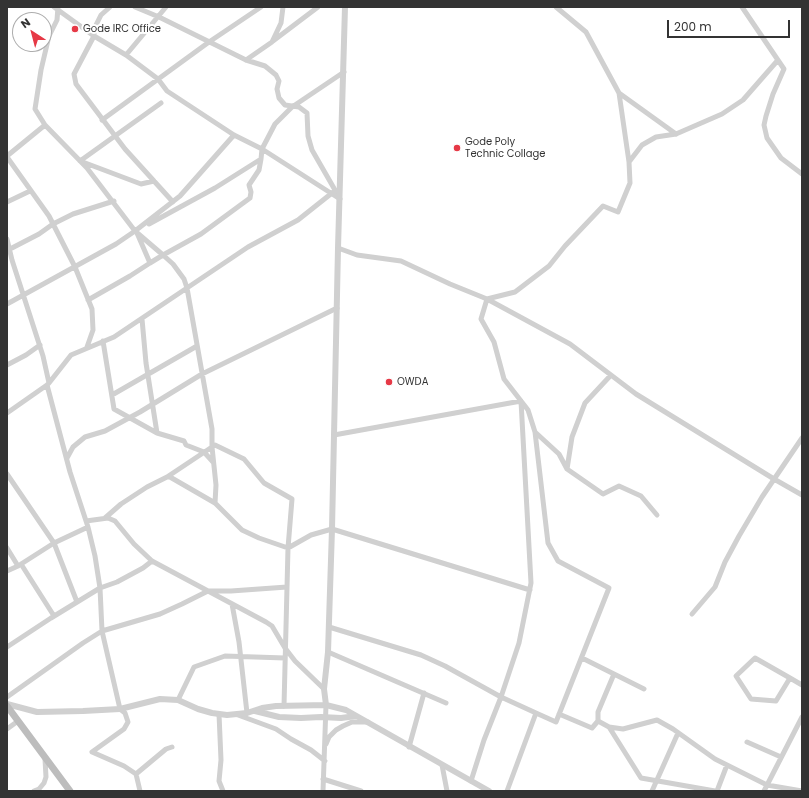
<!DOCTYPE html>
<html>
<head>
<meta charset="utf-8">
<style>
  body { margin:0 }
  #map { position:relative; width:809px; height:798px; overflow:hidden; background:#fff; font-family:Poppins,sans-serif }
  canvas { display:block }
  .frame { position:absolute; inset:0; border:8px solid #333; pointer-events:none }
  .north { position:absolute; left:12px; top:12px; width:40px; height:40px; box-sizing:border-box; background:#fff; border:1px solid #adadad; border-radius:50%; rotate:324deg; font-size:11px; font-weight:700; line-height:16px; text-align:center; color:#333 }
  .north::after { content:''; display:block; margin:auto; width:14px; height:18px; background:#e63946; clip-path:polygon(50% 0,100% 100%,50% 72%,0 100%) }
  .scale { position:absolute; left:667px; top:20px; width:123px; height:18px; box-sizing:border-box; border:2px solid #333; border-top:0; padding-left:5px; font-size:12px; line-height:14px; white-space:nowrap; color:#333; -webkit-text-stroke:3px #fff; paint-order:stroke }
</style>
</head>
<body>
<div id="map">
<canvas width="809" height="798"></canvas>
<div class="frame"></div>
<div class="north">N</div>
<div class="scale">200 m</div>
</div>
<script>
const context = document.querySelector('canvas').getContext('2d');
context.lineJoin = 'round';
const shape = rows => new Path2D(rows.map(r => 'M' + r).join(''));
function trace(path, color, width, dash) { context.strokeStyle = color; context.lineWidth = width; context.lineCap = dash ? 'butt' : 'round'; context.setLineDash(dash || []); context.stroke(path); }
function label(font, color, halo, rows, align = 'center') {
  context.font = font + ' Poppins,sans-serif'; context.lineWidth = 4; context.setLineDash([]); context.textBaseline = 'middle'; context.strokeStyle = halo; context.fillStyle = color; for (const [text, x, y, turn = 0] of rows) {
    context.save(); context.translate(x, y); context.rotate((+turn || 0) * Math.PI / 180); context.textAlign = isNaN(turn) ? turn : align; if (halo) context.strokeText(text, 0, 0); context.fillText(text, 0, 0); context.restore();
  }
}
const minor = shape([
  [54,7,94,36,126,55,158,79,167,91,234,135,262,149,340,199],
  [58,7,57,20,49,36,41,70,35,109,45,125,87,168,135,231,163,255,201,234,250,198,251,192,249,185,259,170,261,159],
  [110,7,101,15,94,29,94,36,74,74,76,84,125,149,173,202],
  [135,7,159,17,246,60,265,66,276,75,279,81,277,89,279,98,285,105,299,107,307,113,308,136,312,150,339,197],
  [556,7,586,32,619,93,629,162],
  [742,7,784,69,773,94,766,116,764,125,767,138,781,158,802,174],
  [273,41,318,7],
  [126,55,166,7],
  [246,60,272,42,281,23,283,7],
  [619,93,676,134],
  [102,120,209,42,261,7],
  [7,156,45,125],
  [7,157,49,216,75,267,92,309,93,330,87,347],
  [154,181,141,184,80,161,161,103],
  [7,202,30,191],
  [149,224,215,188,261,159,262,149,275,124,292,107,344,72],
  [7,239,12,260,43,356,49,383,47,385,70,472,88,527,95,556,100,588,102,631,120,709,125,713,128,722,124,729,92,752,124,766,136,774,166,749,172,747],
  [338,248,357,255,401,261,450,284,487,299,570,344,636,394,774,479,802,495],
  [10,249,39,234,53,224,73,214,114,201],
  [150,263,163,255,173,264,184,279,187,288,212,429,212,447,216,485,215,503],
  [88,300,130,276,150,263,137,233],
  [7,304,116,244,135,231,180,196,234,135],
  [142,319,146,363,157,433,184,441,186,445,204,452,213,462],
  [103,341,114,409,157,433],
  [7,365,26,355,40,345],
  [49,383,71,355,114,337,248,247,298,220,332,193],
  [112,395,197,346],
  [7,413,47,385],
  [67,458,73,447,85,437,105,431,140,412,202,374,337,308],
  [567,469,572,437,585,403,611,375],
  [7,474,54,543,77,602],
  [167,477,215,445,244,459,264,483,292,499,288,548,284,706],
  [657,515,641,496,619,486,603,494,567,469,559,454,535,432,528,410,504,379,494,342,481,319,487,299,515,292,549,266,565,246,603,206,618,212,630,183,629,162,642,145,656,137,676,134,722,114,743,100,778,60],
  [105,518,121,504,147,487,167,477,170,477,215,503,242,530,259,538,288,548,311,535,332,529,530,590],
  [86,521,108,518,115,521,134,544,152,561,266,622,272,626,285,648,295,661,324,689],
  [7,548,18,566],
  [21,564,54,616],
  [7,571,18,566,54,543,88,527],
  [232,604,239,642,247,713],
  [692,614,715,587,725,562,739,536,762,497,802,438],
  [329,627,421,655,445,666,501,697,519,643,531,583,521,401,334,435],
  [7,647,51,618,100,588,117,582,143,568,152,561],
  [328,652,446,703],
  [582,658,644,689],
  [790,678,776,701,751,699,736,676,755,658,790,678,802,685],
  [7,697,83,643,102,631,160,614,182,604,208,591,231,591,287,587],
  [178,700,194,667,225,656,285,658],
  [219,714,221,760,219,781,223,791],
  [559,714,592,728,598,721,609,727,623,729,657,720,673,729,715,759,767,785,802,791],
  [238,715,276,729,291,739,311,750,325,761],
  [598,721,598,712,614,674],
  [609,727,641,778,715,791],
  [7,729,18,721],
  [747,742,781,757],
  [326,744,329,737,336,730,343,726,352,722,368,722],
  [409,747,424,693],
  [442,765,447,791],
  [136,774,140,791],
  [323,779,361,791],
  [471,781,484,740,501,697,536,713],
  [34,791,39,789,44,783,46,777,45,759],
  [323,791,326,705],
  [507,791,536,713,556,722,609,588,558,561,548,543,535,432],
  [652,791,678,733],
  [717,791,727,765],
  [764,791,802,717]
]);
const tertiary = shape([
  [7,704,37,712,83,711,120,709,160,699,178,700,198,709,212,713,227,715,247,713,262,708,276,706,326,705,346,710,489,791],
  [326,705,324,689,328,652,332,529,338,248,345,7],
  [255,711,279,717,301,718,321,717,341,718,356,716]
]);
const secondary = shape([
  [7,706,70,791]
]);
const markers = [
  [75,29,4,"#e63946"],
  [457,148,4,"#e63946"],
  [389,382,4,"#e63946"]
];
const poiNames = [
  ["Gode IRC Office",83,29],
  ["Gode Poly",465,142],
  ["Technic Collage",465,154],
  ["OWDA",397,382]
];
trace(minor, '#d0d0d0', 5);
trace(tertiary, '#d0d0d0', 6);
trace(secondary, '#bdbdbd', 7);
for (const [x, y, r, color] of markers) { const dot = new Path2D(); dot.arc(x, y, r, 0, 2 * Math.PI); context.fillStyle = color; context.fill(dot); trace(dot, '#fff', 1.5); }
label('10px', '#333', '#fff', poiNames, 'left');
</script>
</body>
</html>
